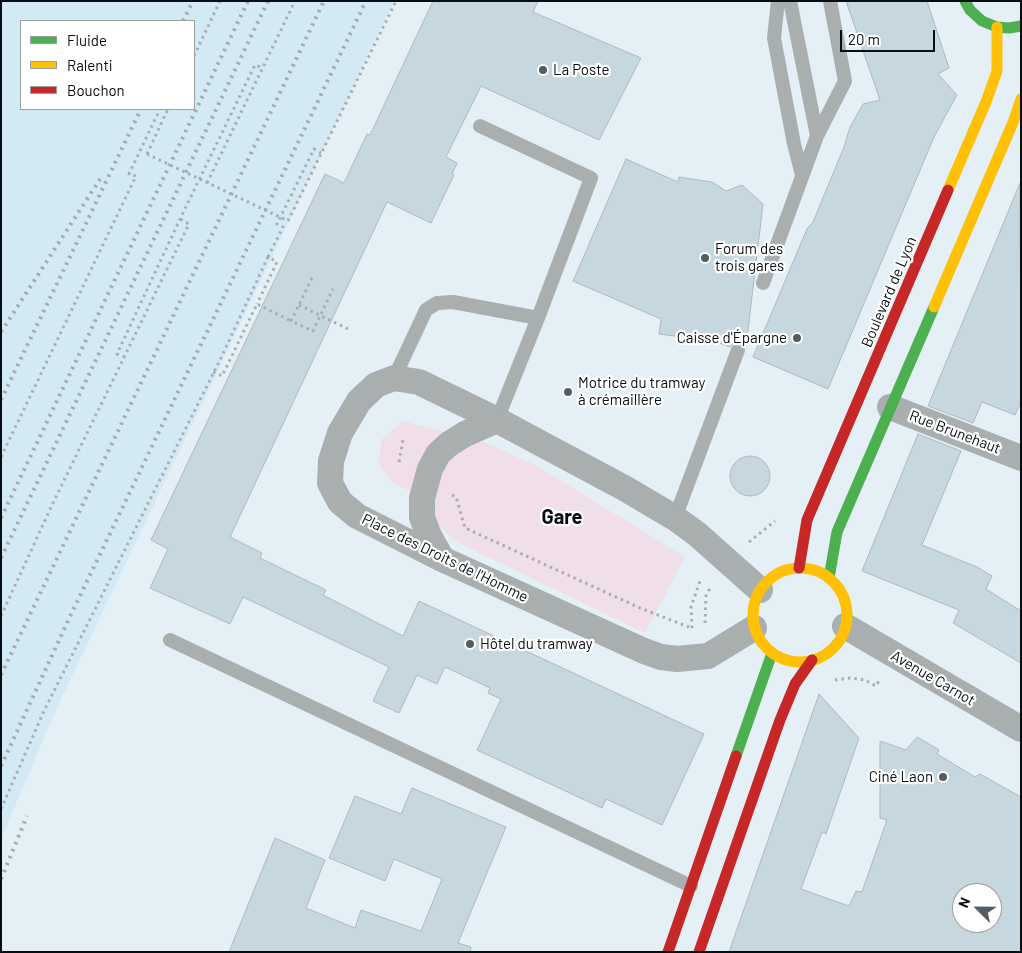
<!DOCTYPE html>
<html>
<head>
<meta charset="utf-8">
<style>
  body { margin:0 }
  #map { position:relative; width:1022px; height:953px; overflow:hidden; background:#e4f0f6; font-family:Barlow,sans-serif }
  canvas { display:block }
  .frame { position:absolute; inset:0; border:2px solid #070e12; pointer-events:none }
  .legend { position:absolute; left:20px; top:20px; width:175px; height:90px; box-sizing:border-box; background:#fff; border:1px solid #9c9fa0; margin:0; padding:6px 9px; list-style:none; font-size:15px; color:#070e12 }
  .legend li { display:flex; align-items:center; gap:10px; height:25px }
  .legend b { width:25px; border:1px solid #9c9fa0 }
  .north { position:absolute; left:952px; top:883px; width:50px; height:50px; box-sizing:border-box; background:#fff; border:1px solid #9c9fa0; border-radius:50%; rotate:293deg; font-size:14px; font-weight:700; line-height:20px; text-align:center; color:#070e12 }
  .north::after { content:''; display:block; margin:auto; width:18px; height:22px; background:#545d62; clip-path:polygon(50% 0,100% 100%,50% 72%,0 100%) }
  .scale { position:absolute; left:840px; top:30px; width:95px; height:22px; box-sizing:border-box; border:2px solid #070e12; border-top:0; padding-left:6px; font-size:15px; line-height:18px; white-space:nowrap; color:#070e12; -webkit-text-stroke:4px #fff; paint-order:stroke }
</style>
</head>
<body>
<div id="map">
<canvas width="1022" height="953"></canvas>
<div class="frame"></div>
<ul class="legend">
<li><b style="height:6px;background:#4caf50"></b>Fluide</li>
<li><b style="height:6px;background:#ffc107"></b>Ralenti</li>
<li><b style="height:6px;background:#c62828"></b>Bouchon</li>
</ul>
<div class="north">N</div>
<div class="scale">20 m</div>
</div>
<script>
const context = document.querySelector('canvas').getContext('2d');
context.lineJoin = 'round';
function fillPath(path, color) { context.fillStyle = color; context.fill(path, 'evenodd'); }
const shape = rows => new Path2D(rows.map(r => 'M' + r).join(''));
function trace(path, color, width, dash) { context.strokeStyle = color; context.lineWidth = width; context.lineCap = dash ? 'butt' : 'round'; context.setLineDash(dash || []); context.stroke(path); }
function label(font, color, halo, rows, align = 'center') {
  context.font = font + ' Barlow,sans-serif'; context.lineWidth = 4.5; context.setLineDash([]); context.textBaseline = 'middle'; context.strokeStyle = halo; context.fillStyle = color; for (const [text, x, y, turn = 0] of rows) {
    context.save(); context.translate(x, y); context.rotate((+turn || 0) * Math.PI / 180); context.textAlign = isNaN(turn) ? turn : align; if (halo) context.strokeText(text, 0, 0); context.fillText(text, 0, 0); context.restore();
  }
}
const built = shape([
  [1,1,394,1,55,712,1,839],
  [21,21,194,21,194,109,21,109]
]);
const green = shape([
  [403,421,487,443,537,466,685,557,645,633,455,541,436,522,434,501,392,483,379,464,381,440]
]);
const building = shape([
  [433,1,538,1,533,12,641,58,599,140,481,86,446,157,457,163,452,174,454,175,431,223,387,202,230,537,262,553,260,558,326,590,323,595,403,636,419,601,704,734,662,825,606,799,602,808,477,750,501,699,488,693,490,688,445,667,437,684,417,675,399,713,373,701,389,667,243,597,230,624,150,588,168,549,151,540,325,174,344,183,367,134,370,135,433,1],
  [846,1,927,1,949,68,938,74,957,95,934,137,828,389,753,357,807,229,813,222,844,147,850,127,863,104,880,100,846,1],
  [626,159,678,182,679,177,712,182,726,191,742,185,763,204,746,347,741,342,733,343,730,347,714,341,659,334,661,319,573,281,626,159],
  [1020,183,1021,402,1015,415,982,402,973,423,928,406,1020,183],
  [918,434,961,451,922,545,977,567,992,576,986,589,1021,611,1021,663,953,623,959,610,862,571,918,434],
  '730 476a20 20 0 1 1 40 0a20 20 0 1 1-40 0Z',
  [819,694,859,738,826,834,822,832,801,889,849,906,856,891,862,892,887,820,880,818,880,741,906,750,917,737,939,750,937,754,975,777,980,774,1021,797,1021,952,729,952,819,694],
  [962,893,992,893,992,923,962,923,962,893],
  [412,788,506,827,458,943,471,947,470,952,229,952,275,838,325,860,306,908,355,928,361,910,421,931,442,879,394,859,385,881,329,858,355,796,401,814,412,788]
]);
const path = shape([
  [194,56,220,1],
  [147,154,168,109],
  [207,183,295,1],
  [288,221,396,1],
  [268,257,283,227,277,224,314,149,321,153],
  [312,278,291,321,313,331,333,289],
  [299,305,350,330],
  [125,357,117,354,180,219,255,65,263,68],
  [213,372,222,376,257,304,291,321],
  [1,457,136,176,129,174,160,109],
  [399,462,403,440],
  [452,495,456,497,465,528,640,608,689,627],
  [749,542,775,521],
  [1,616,53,503,189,224,180,219],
  [705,623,706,596,711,586],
  [692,628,691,607,701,578],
  [835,680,850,678,865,680,876,686,880,679],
  [1,809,44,711,221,358,268,257,277,262,257,304]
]);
const lane = shape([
  [778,1,774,38,794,144,802,175],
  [480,126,591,178,538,318,497,420],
  [817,136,845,81,830,1],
  [763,283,817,136,790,1],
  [394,378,426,310,437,303,453,302,538,318],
  [675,518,738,350],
  [170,640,691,886]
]);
const street = shape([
  [890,407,1021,458],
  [442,559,429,536,422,517,422,498,430,469,438,454,449,444,465,434,497,420],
  [845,626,1021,729],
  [754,628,708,656,677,659,661,657,644,651,442,559,357,516,340,502,330,483,331,461,340,433,359,401,376,385,394,378,419,382,497,420,626,489,675,518,697,534,760,590]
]);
const fast = shape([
  [965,1,970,10,982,21,997,27,1009,28,1021,26],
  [829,578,837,532,934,307],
  [736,756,772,653]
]);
const slow = shape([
  [948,190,986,102,997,71,997,27],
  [934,307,1014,120,1021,99],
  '753 615a47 47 0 1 1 94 0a47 47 0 1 1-94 0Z'
]);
const jam = shape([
  [799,568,807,520,948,190],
  [668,952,736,756],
  [699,952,780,720,795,684,812,660]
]);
const rail = shape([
  [183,21,193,1],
  [1,332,102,176],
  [1,400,141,109],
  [1,518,248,1],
  [1,558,268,1],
  [1,675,324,1],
  [1,766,67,623,366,1],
  [1,879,27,816]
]);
const pathBridge = shape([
  [147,154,288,221]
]);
const markers = [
  [543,70,5,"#545d62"],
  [705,258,5,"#545d62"],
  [797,338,5,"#545d62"],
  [568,392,5,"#545d62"],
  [470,644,5,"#545d62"],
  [943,777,5,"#545d62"]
];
const poiNames = [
  ["La Poste",553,70],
  ["Forum des",715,249],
  ["trois gares",715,266],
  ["Caisse d'Épargne",787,338,"right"],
  ["Motrice du tramway",578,383],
  ["à crémaillère",578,400],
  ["Hôtel du tramway",480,644],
  ["Ciné Laon",933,777,"right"]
];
const streetNames = [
  ["Boulevard de Lyon",889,292,-67],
  ["Rue Brunehaut",955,432,21],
  ["Place des Droits de l'Homme",445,558,26],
  ["Avenue Carnot",933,678,30]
];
const districtNames = [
  ["Gare",562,517]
];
fillPath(built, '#d3e9f4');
fillPath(green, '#f0dee8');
fillPath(building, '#c6d7df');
trace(building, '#afb8bd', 1);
trace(path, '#a8adb0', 3, [2.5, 4]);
trace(lane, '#a9aeaf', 14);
trace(street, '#a9aeaf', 26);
trace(fast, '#4caf50', 11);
trace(slow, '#ffc107', 11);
trace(jam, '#c62828', 11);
trace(rail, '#a4acaf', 4, [2.5, 5]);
trace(pathBridge, '#a8adb0', 3, [2.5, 4]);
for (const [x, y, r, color] of markers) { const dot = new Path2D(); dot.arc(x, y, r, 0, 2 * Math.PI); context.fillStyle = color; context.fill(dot); trace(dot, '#fff', 2); }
label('15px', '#070e12', '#fff', poiNames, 'left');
label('15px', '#070e12', '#fff', streetNames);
label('bold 20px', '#070e12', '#fff', districtNames);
</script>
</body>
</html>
